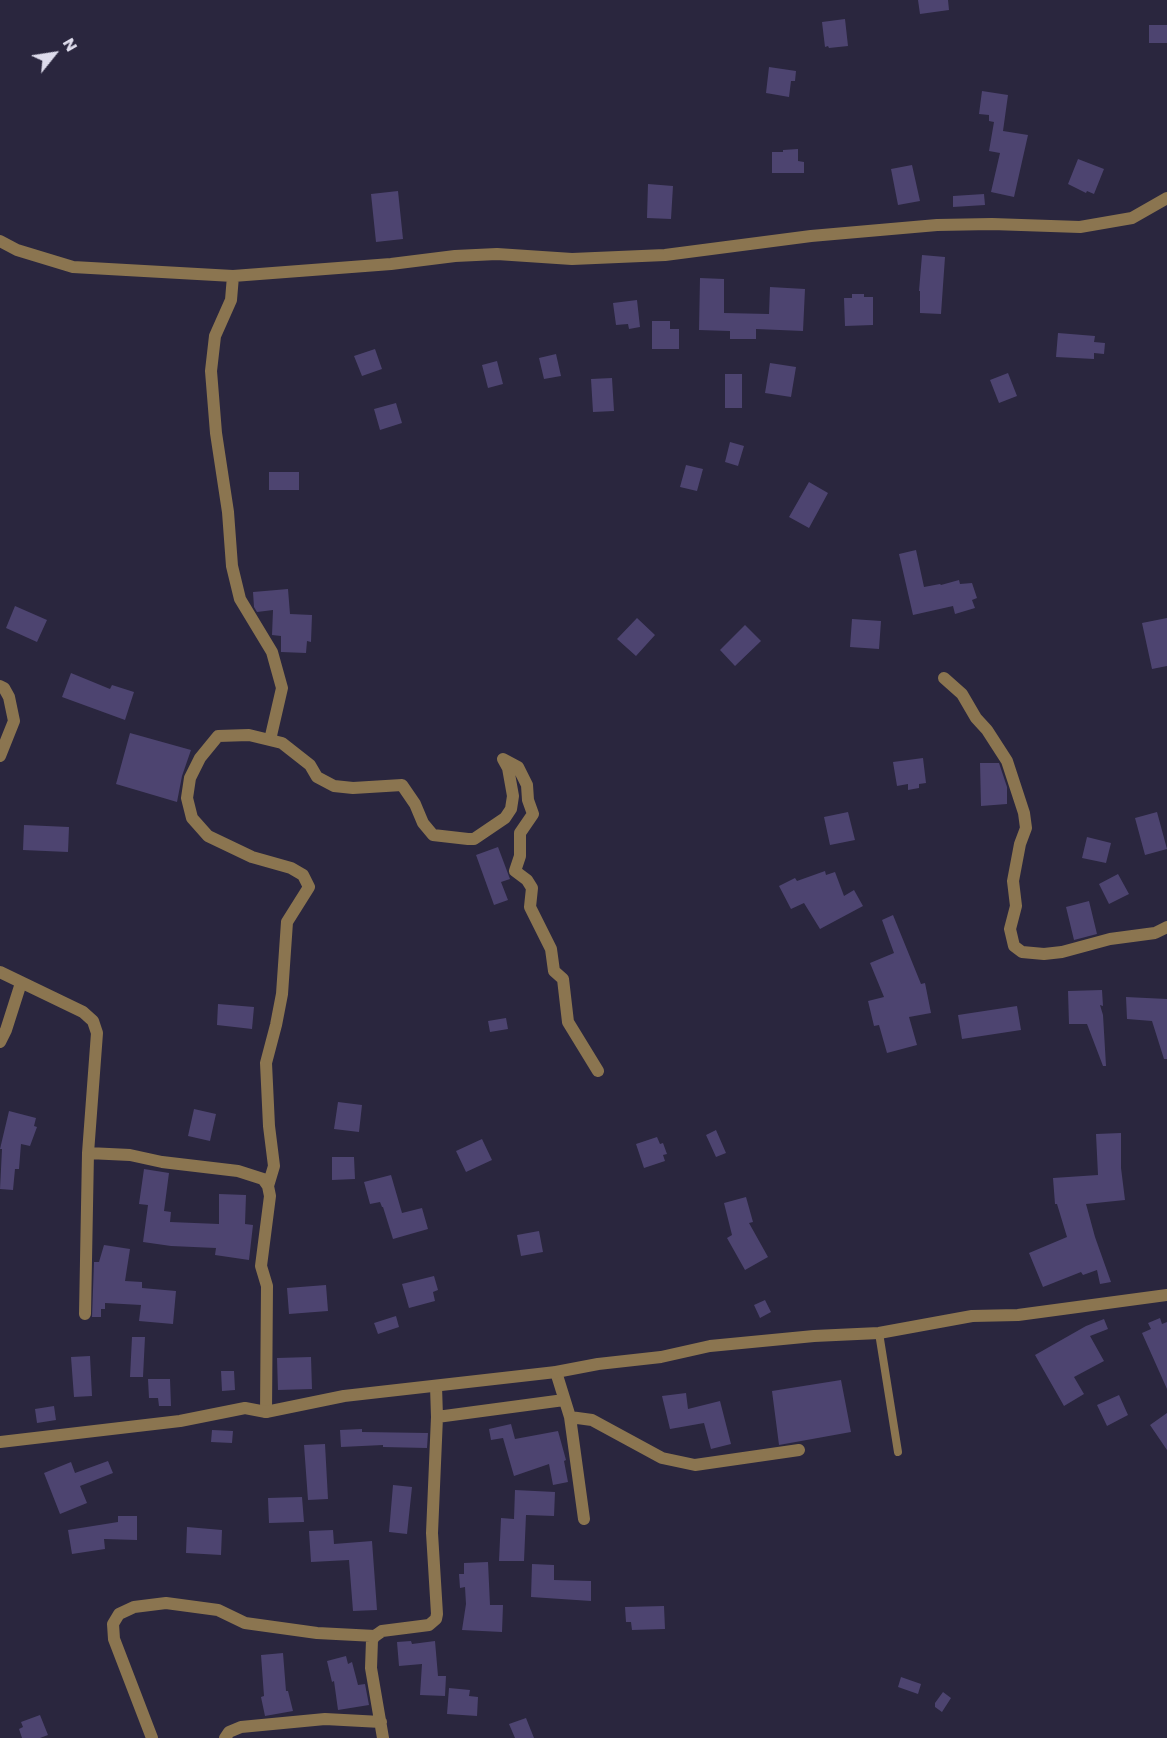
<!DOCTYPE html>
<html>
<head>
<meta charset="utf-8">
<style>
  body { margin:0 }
  #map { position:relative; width:1167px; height:1738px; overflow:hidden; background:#2a263e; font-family:Poppins,sans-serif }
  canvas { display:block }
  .north { position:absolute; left:24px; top:24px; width:60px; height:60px; -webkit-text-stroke:4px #2a263e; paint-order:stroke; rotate:60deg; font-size:16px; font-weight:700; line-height:24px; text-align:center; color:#dedcec }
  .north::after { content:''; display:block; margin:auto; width:21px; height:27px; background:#dedcec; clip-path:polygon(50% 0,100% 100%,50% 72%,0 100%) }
</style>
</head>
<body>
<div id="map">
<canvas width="1167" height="1738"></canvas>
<div class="north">N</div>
</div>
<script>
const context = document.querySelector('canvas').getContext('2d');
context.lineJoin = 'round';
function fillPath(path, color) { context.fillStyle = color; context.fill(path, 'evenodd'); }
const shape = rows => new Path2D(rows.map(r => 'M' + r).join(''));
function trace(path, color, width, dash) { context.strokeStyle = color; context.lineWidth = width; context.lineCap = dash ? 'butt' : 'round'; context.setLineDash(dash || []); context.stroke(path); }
const building = shape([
  [918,0,948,0,949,10,920,14],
  [845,19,848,46,829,48,828,46,825,47,822,22],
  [1149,25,1167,25,1167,43,1149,43],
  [769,67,796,71,795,81,791,81,789,97,766,93],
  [982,91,1008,95,1003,131,1028,135,1014,197,991,192,1000,153,989,151,994,122,989,121,989,115,979,114],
  [798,149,798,161,804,162,804,173,772,173,772,152,783,152,783,150],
  [1078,159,1104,169,1094,194,1087,191,1086,193,1068,184],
  [912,165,920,201,898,205,891,169],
  [648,184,673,186,671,219,647,218],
  [398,191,403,239,376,242,371,194],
  [984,194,985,205,953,207,953,196],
  [922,255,945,257,941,314,920,313,920,291,919,291],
  [700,278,724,279,724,313,769,314,770,287,805,289,803,331,756,329,756,339,730,339,730,331,699,330],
  [852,294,864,294,864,297,873,297,873,325,845,326,844,298,852,298],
  [637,300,640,327,629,329,628,324,616,325,613,303],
  [652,321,670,321,670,329,679,329,679,349,652,349],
  [1058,333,1095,336,1094,342,1105,343,1104,354,1094,353,1094,359,1056,357],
  [375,349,382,369,362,376,354,356],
  [556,354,561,376,544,379,539,358],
  [497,361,503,384,488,388,482,365],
  [770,363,796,367,791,397,765,393],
  [1008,373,1017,396,999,403,990,380],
  [725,374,742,374,742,408,725,408],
  [612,378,614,411,593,412,591,379],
  [396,403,402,423,380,430,374,409],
  [730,442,744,446,738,466,725,462],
  [686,465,703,469,697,491,680,487],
  [269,472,299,472,299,490,269,490],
  [809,482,828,493,809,528,789,517],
  [916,550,924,587,940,584,941,585,959,580,960,584,972,583,977,598,972,600,975,608,955,614,953,606,913,615,899,554],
  [288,589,290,614,312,615,311,642,307,641,306,653,281,652,281,636,272,635,273,610,257,612,254,607,253,592],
  [15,606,47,620,37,642,6,628],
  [637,618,655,635,636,656,617,639],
  [1167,618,1167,666,1152,669,1142,623],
  [852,619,881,621,879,649,850,647],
  [745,625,761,641,735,666,720,650],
  [71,673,110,689,112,685,134,692,125,720,62,697],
  [130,733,191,750,182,776,177,802,116,784],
  [923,758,926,783,919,784,919,788,908,790,908,784,897,786,893,762],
  [980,763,999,763,1007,787,1007,804,981,806],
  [848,812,855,840,830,845,824,817],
  [1157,812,1167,849,1145,855,1135,818],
  [24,825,69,827,68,852,23,850],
  [1087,837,1111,843,1106,863,1082,858],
  [498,847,510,879,501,882,508,900,494,905,476,855],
  [825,871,826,875,835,872,844,896,854,890,863,906,820,929,804,903,791,909,779,886,795,878,797,881],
  [1118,874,1129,894,1109,904,1099,884],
  [1089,901,1097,934,1074,940,1066,907],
  [893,915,921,984,925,983,931,1013,909,1017,917,1045,887,1053,879,1025,874,1026,868,1001,884,997,870,963,894,953,882,920],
  [1102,990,1103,1006,1100,1005,1103,1015,1106,1066,1103,1066,1087,1024,1069,1024,1068,991],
  [1126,997,1167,999,1167,1059,1164,1059,1152,1021,1127,1019],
  [218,1004,254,1007,252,1029,217,1025],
  [1017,1006,1021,1030,962,1039,958,1015],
  [506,1018,508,1029,490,1032,488,1021],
  [338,1102,362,1105,359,1132,334,1129],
  [194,1109,216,1114,210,1141,188,1136],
  [9,1111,36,1118,34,1126,37,1127,30,1146,21,1144,19,1169,15,1169,13,1190,0,1189,2,1149,0,1149],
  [716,1130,726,1153,716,1157,706,1135],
  [1121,1133,1121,1168,1125,1200,1086,1204,1095,1237,1111,1282,1100,1284,1097,1270,1083,1275,1081,1272,1043,1287,1029,1253,1067,1237,1057,1204,1055,1204,1053,1178,1098,1175,1096,1134],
  [657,1137,660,1144,663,1143,667,1154,663,1155,665,1161,644,1168,636,1144],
  [482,1139,492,1160,466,1172,456,1151],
  [332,1157,354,1157,355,1179,332,1180],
  [144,1169,169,1173,164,1211,171,1212,170,1222,219,1224,219,1194,246,1195,245,1224,253,1225,249,1260,215,1255,216,1248,171,1246,143,1242,148,1205,139,1204],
  [391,1175,402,1213,422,1208,428,1229,393,1239,383,1207,382,1207,380,1202,370,1204,364,1182],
  [746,1197,753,1222,749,1223,768,1257,745,1270,727,1238,732,1235,724,1203],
  [539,1231,543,1252,521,1256,517,1235],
  [104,1245,130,1249,125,1281,142,1282,142,1288,176,1291,173,1324,139,1321,141,1305,105,1303,105,1309,101,1309,101,1317,92,1317,94,1262,99,1262],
  [434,1276,438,1290,433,1292,435,1301,409,1308,402,1284],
  [326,1285,328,1311,289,1314,287,1288],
  [765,1300,771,1312,760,1318,754,1305],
  [396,1316,399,1327,378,1334,374,1323],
  [1160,1318,1162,1324,1167,1322,1167,1389,1142,1333,1151,1329,1148,1323],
  [1104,1319,1108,1329,1090,1336,1104,1361,1074,1377,1084,1394,1064,1406,1035,1355,1086,1326],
  [132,1337,145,1337,143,1377,130,1377],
  [90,1356,92,1396,74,1397,71,1357],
  [311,1357,312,1389,278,1390,277,1358],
  [221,1371,234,1371,235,1390,222,1391],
  [148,1379,170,1379,171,1406,159,1406,158,1398,149,1398],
  [841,1380,851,1432,779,1445,772,1391],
  [686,1393,688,1409,720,1401,731,1444,711,1449,704,1423,670,1429,662,1396],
  [1119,1395,1128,1415,1107,1426,1097,1405],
  [54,1406,56,1420,37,1423,35,1409],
  [1167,1413,1167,1450,1150,1425],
  [511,1424,515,1439,558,1431,566,1460,564,1461,568,1482,553,1485,549,1464,514,1476,503,1438,491,1440,489,1429],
  [362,1429,362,1432,428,1433,427,1448,383,1447,383,1445,341,1447,340,1430],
  [212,1430,233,1431,232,1443,211,1442],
  [325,1444,328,1499,308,1500,304,1445],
  [108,1461,113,1473,80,1486,87,1503,60,1514,44,1473,71,1462,75,1473],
  [393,1485,412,1487,407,1534,389,1532],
  [515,1490,555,1492,554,1516,526,1515,524,1561,499,1561,501,1518,514,1519],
  [302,1497,304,1522,269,1523,268,1498],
  [118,1516,137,1516,137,1540,104,1539,105,1549,72,1554,68,1530,118,1522],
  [187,1527,222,1530,221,1555,186,1553],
  [333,1530,334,1544,372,1541,377,1610,353,1611,349,1560,311,1562,309,1531],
  [488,1562,490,1605,503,1605,502,1632,462,1630,466,1604,465,1587,460,1588,459,1574,464,1574,464,1563],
  [532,1564,554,1565,554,1580,591,1581,591,1601,531,1597],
  [664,1606,665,1629,632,1630,631,1622,626,1622,625,1607],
  [411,1641,412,1644,435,1641,438,1676,446,1676,445,1696,420,1695,422,1664,399,1666,397,1642],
  [283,1653,286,1691,288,1691,293,1711,265,1716,261,1697,264,1696,261,1655],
  [346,1656,348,1664,352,1662,358,1685,365,1684,369,1705,338,1710,334,1681,332,1682,327,1661],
  [901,1677,921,1684,918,1694,898,1687],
  [449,1688,470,1690,469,1696,478,1697,477,1716,447,1714],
  [943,1692,951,1698,942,1712,935,1707,935,1703],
  [40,1715,48,1735,40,1738,22,1738,19,1729,23,1727,21,1722],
  [526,1718,534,1738,515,1738,509,1724]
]);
const service = shape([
  [879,1333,898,1452]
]);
const minor = shape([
  [0,241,17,250,73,267,233,276,391,264,455,256,497,254,572,259,665,255,811,236,937,225,992,224,1080,227,1132,218,1167,198],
  [233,276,231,300,215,336,211,371,216,433,228,512,232,566,240,599,272,652,282,688,270,740],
  [944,678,962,694,976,718,987,730,1007,761,1024,813,1026,828,1020,844,1013,881,1016,906,1010,929,1014,946,1022,952,1044,954,1062,952,1110,939,1155,933,1167,927],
  [0,686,4,688,9,697,14,721,0,756],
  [0,972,83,1012,93,1021,97,1033,88,1153,85,1314],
  [0,1042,6,1030,21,983],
  [88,1153,130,1155,162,1162,238,1171,263,1179,268,1186,270,1196,261,1266,267,1286,266,1412],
  [268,1186,274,1166,269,1126,266,1063,276,1025,282,994,287,922,309,887,303,875,291,868,252,857,208,836,192,818,187,798,190,778,200,758,218,736,249,735,282,743,310,765,317,777,334,786,353,788,402,785,415,804,423,823,433,835,468,839,474,839,505,818,511,809,513,796,508,768,503,759,518,767,527,785,528,800,533,814,520,833,520,856,515,871,527,880,532,888,530,907,551,949,554,971,563,979,568,1022,598,1071],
  [556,1372,570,1417,584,1519],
  [437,1417,564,1400],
  [570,1417,592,1420,662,1458,695,1465,799,1450],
  [152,1738,114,1639,113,1624,119,1614,134,1607,166,1603,218,1610,245,1623,317,1633,375,1636],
  [225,1738,229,1732,241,1727,325,1719,381,1722],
  [383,1738,371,1668,372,1640,375,1636,382,1631,429,1625,436,1619,437,1614,432,1533,437,1417,436,1386]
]);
const tertiary = shape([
  [0,1442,180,1421,245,1408,266,1412,344,1396,556,1372,598,1364,661,1357,710,1346,814,1336,879,1333,972,1316,1018,1315,1167,1295]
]);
fillPath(building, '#4d4470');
trace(service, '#8b7550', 8);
trace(minor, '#8b7550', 12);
trace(tertiary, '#8b7550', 12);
</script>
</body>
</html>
